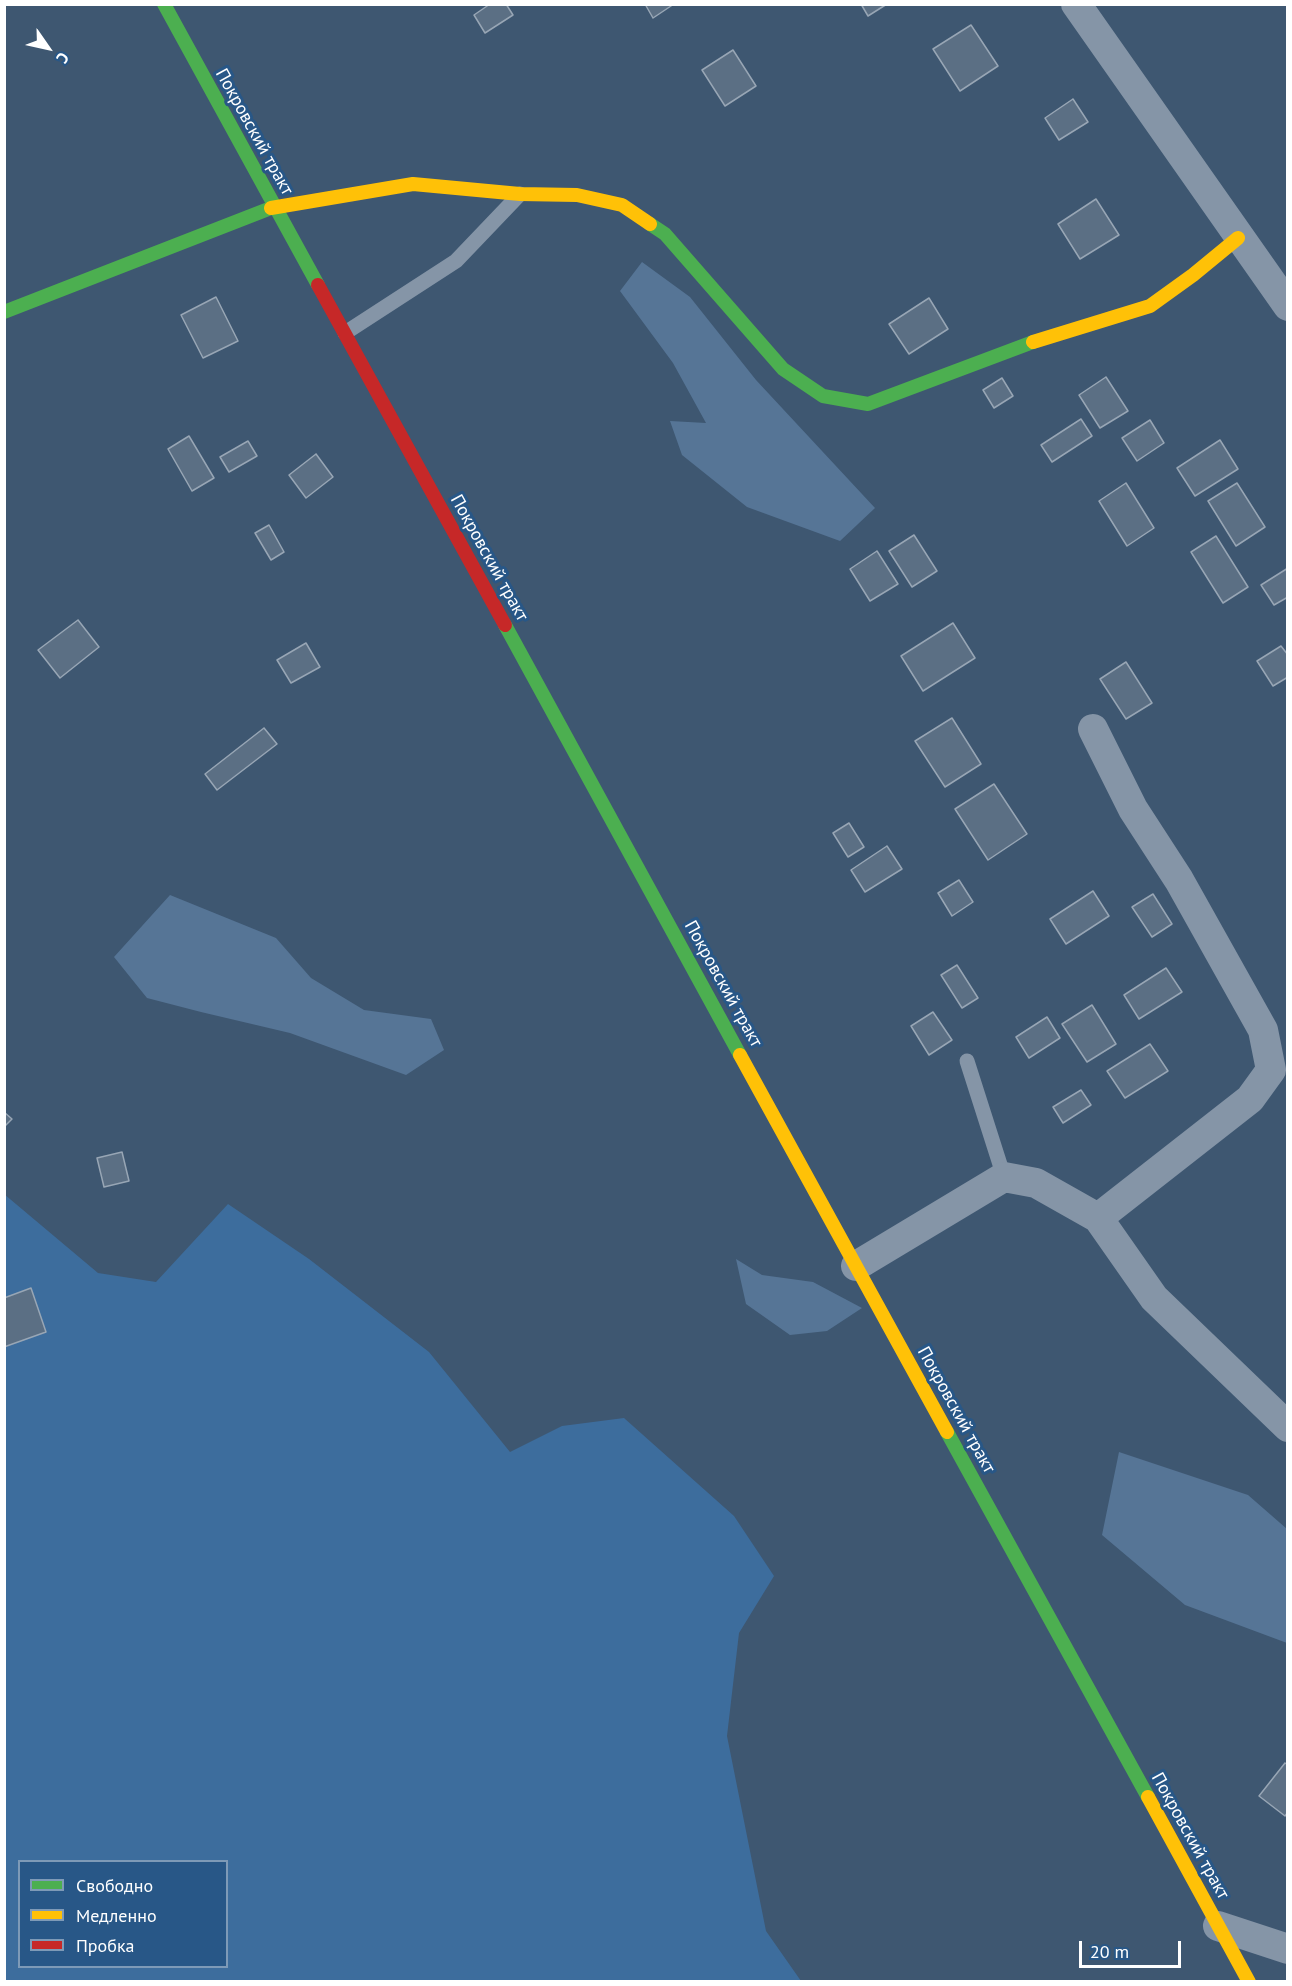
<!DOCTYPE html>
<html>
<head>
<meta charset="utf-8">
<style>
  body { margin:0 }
  #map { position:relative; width:1292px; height:1986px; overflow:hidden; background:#3e5771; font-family:"PT Sans",sans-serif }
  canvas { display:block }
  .frame { position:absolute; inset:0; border:6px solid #fff; pointer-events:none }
  .legend { position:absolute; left:18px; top:1860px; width:210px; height:108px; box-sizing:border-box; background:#285787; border:2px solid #7e9ab7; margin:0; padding:8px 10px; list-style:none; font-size:18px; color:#fff }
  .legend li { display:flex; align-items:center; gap:12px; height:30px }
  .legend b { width:30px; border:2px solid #7e9ab7 }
  .north { position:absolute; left:18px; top:18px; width:60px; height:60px; -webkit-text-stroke:4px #285787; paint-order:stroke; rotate:124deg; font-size:16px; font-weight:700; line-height:24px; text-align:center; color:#fff }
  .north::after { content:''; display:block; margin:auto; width:21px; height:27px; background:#fff; clip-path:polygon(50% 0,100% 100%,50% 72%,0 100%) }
  .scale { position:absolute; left:1079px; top:1941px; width:102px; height:27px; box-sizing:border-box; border:3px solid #fff; border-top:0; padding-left:8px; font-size:18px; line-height:21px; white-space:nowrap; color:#fff; -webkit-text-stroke:4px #285787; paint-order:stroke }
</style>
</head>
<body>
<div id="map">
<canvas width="1292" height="1986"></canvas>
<div class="frame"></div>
<ul class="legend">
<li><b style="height:8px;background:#4caf50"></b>Свободно</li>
<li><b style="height:8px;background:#ffc107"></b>Медленно</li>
<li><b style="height:8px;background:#c62828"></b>Пробка</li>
</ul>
<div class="north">С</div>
<div class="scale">20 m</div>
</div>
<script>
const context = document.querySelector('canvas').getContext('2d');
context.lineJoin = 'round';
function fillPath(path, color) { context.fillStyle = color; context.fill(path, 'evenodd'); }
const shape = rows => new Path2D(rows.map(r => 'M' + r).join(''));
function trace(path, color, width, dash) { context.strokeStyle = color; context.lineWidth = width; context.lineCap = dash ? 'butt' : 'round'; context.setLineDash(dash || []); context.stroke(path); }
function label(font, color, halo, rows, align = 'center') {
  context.font = font + ' "PT Sans",sans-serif'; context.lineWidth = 6; context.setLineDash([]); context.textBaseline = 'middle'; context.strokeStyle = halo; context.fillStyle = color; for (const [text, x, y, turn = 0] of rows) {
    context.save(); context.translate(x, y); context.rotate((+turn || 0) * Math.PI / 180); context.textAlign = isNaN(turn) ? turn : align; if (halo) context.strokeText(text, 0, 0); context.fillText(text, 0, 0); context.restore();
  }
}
const green = shape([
  [4,1194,98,1273,156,1282,228,1204,309,1259,429,1352,510,1452,562,1426,624,1418,734,1516,774,1576,739,1633,727,1736,766,1931,801,1981,5,1981],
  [20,1862,226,1862,226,1966,20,1966]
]);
const water = shape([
  [642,262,690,297,756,380,875,508,840,541,747,507,682,455,670,421,706,423,673,363,620,291],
  [170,895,276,938,311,978,364,1010,431,1019,444,1050,406,1075,290,1033,201,1012,147,998,114,957],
  [736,1259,762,1275,813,1282,862,1308,827,1331,790,1335,746,1304],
  [1119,1452,1248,1495,1287,1529,1287,1643,1185,1605,1102,1535]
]);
const building = shape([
  [490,4,506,4,513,15,485,33,474,15,490,4],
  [645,4,674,4,653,18,645,4],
  [861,4,887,4,868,16,861,4],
  [971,25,998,66,960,91,933,49,971,25],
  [733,50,756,86,725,106,702,70,733,50],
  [1073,99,1088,122,1059,140,1045,118,1073,99],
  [1096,199,1119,235,1080,259,1058,224,1096,199],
  [216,297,238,341,203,358,181,315,216,297],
  [929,298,948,329,909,354,889,324,929,298],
  [1106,377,1128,411,1100,428,1079,395,1106,377],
  [1002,378,1013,396,994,408,983,390,1002,378],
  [1081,419,1092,436,1052,462,1041,445,1081,419],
  [1150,420,1164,443,1137,461,1122,438,1150,420],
  [189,436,214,478,192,491,168,449,189,436],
  [1220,440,1238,469,1195,496,1177,468,1220,440],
  [248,441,257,456,229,472,220,457,248,441],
  [316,454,333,477,306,498,289,475,316,454],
  [1126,483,1154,528,1127,546,1099,501,1126,483],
  [1237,483,1265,527,1236,546,1208,501,1237,483],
  [269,525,284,552,271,560,255,533,269,525],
  [914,535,937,571,912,587,889,551,914,535],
  [1216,536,1248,587,1223,603,1191,552,1216,536],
  [877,551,898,584,870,601,850,569,877,551],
  [1288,568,1288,597,1274,605,1261,585,1288,568],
  [78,620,99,647,60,678,38,650,78,620],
  [953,623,975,658,923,691,901,656,953,623],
  [306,643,320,667,291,683,277,660,306,643],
  [1281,646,1288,655,1288,677,1273,686,1257,661,1281,646],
  [1126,662,1152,703,1126,719,1100,679,1126,662],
  [952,718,981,764,945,787,915,741,952,718],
  [264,728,277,744,217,790,205,774,264,728],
  [994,784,1027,834,988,860,955,809,994,784],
  [849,823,864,847,848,857,833,833,849,823],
  [887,846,902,869,865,892,851,870,887,846],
  [959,880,973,902,952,916,938,893,959,880],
  [1093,891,1109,916,1066,944,1050,919,1093,891],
  [1153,894,1172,924,1152,937,1132,907,1153,894],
  [957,965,978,998,962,1008,941,975,957,965],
  [1166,968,1182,992,1139,1019,1124,995,1166,968],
  [1092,1005,1116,1044,1087,1062,1062,1024,1092,1005],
  [933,1012,952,1040,929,1055,911,1026,933,1012],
  [1047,1017,1060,1038,1029,1058,1016,1037,1047,1017],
  [1150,1044,1168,1071,1125,1098,1107,1071,1150,1044],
  [1081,1090,1091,1105,1063,1123,1053,1107,1081,1090],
  [4,1112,12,1119,4,1127,4,1112],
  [122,1152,129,1181,104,1187,97,1158,122,1152],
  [31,1288,46,1332,4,1347,4,1298,31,1288],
  [1285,1763,1288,1765,1288,1812,1285,1816,1259,1796,1285,1763]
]);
const lane = shape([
  [345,333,456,261,520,194],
  [967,1061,1004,1177]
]);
const street = shape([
  [1076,4,1288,306],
  [1093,729,1133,809,1179,880,1263,1030,1271,1070,1250,1099,1098,1218],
  [856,1266,1004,1177,1036,1183,1098,1218,1154,1298,1288,1427],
  [1218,1926,1288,1949]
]);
const fast = shape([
  [164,4,318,285],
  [650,224,665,234,783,369,823,396,868,404,1033,342],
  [4,312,271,208],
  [505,625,740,1055],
  [947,1432,1148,1797]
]);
const slow = shape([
  [271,208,413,184,520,194,577,195,622,205,650,224],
  [1033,342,1150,306,1193,275,1238,238],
  [740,1055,947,1432],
  [1148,1797,1249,1982]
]);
const jam = shape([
  [318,285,505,625]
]);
const streetNames = [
  ["Покровский тракт",254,132,61],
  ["Покровский тракт",489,558,61],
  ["Покровский тракт",723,984,61],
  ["Покровский тракт",956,1410,61],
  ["Покровский тракт",1190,1836,61]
];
fillPath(green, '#3d6d9d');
fillPath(water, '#567596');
fillPath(building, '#5b6f84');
trace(building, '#98a6b5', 1.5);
trace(lane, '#8595a7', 15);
trace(street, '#8595a7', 30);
trace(fast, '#4caf50', 14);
trace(slow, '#ffc107', 14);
trace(jam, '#c62828', 14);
label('18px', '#fff', '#285787', streetNames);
</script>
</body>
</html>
